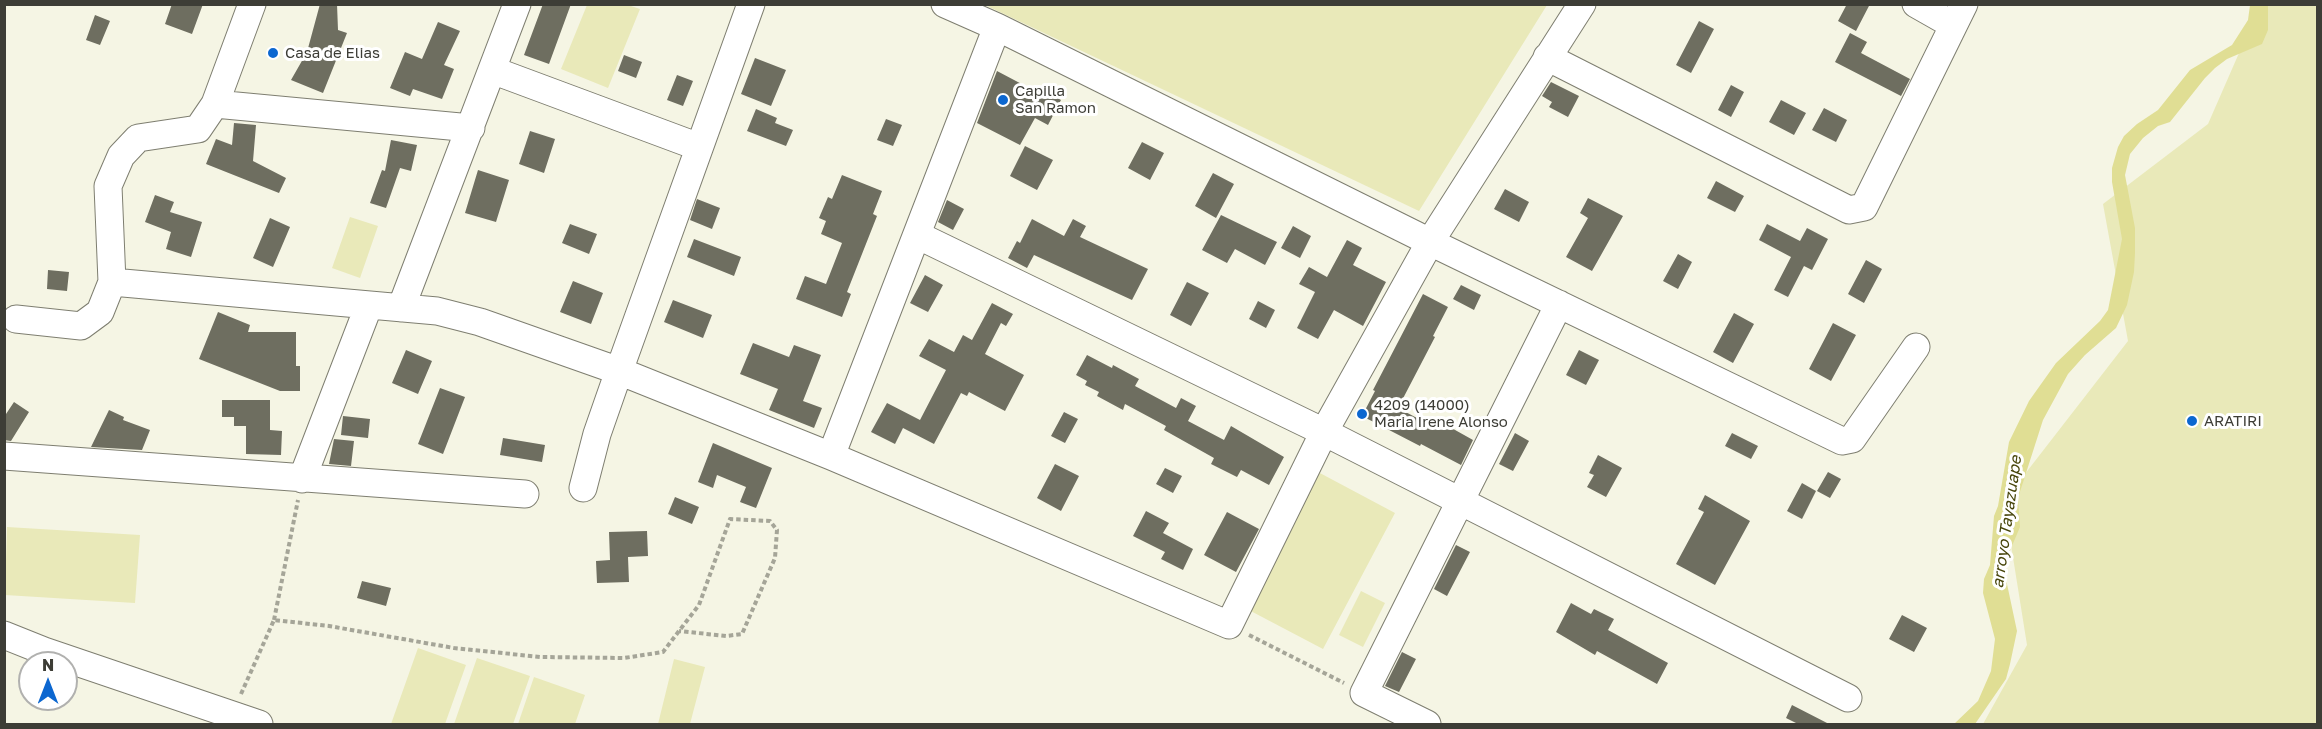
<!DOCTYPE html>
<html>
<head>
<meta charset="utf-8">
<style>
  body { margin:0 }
  #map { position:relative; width:2322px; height:729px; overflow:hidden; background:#f5f5e4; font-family:"Golos Text",sans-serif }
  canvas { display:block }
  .frame { position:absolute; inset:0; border:6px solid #3d3d36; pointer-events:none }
  .north { position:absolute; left:18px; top:651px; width:60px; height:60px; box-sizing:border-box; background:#fff; border:2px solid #b1b1af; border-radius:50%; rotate:0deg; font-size:16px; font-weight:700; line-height:24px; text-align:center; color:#3d3d36 }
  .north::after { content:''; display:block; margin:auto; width:21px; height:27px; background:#0c67d0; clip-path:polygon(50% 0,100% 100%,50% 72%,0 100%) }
</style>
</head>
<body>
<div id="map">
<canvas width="2322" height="729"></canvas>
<div class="frame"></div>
<div class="north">N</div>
</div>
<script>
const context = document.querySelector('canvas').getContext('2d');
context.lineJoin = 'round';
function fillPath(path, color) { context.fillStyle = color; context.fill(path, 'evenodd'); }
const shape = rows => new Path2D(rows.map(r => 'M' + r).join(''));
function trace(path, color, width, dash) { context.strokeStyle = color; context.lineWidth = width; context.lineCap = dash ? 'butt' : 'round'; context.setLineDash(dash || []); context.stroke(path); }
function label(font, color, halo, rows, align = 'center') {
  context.font = font + ' "Golos Text",sans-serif'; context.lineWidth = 6; context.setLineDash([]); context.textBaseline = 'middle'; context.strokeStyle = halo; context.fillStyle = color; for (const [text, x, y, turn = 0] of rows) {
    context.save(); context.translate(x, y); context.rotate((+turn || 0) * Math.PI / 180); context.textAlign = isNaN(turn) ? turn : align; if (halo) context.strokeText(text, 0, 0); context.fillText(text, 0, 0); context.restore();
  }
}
const green = shape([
  [587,5,628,5,640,9,608,88,561,69],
  [985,5,1547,5,1419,211],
  [2260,5,2317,5,2317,724,1983,724,2027,645,2004,501,2128,341,2103,204,2208,124],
  [350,217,378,226,360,278,332,268],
  [1318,472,1395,513,1323,649,1245,608],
  [7,527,140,535,135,603,5,595],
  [1361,591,1385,603,1363,647,1339,635],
  [418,648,466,665,445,724,391,724],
  [477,658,530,676,513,724,454,724],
  [674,659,705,667,690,724,658,724],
  [534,677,585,695,575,724,518,724]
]);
const water = shape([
  [2250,5,2268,5,2268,30,2262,44,2227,59,2215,68,2205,78,2170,122,2158,126,2143,138,2130,154,2125,175,2135,228,2135,253,2134,272,2127,305,2116,328,2085,355,2068,374,2043,420,2018,498,2020,527,2006,560,2007,584,2017,631,2010,664,2006,679,1975,724,1954,724,1978,701,1991,671,1995,639,1983,593,1984,579,1990,565,1994,516,1998,506,2009,442,2029,401,2056,363,2100,321,2108,310,2122,239,2112,182,2112,168,2118,147,2124,136,2137,124,2158,110,2190,70,2232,45,2248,20]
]);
const building = shape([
  [172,4,203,4,192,34,165,24],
  [320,4,337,4,338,30,347,33,323,93,291,80,307,52],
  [543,4,571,4,549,64,524,55],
  [1847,4,1870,4,1856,31,1838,21],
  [95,15,110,21,100,45,86,40],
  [1699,21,1714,29,1691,73,1676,65],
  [438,22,460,31,444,65,454,69,442,99,413,89,410,96,390,88,405,52,422,59],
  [1850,33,1867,42,1861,53,1910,79,1901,96,1835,62],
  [624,55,642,62,636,78,618,71],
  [755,58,786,70,771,106,741,94],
  [997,71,1033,90,1035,86,1061,100,1048,125,1035,118,1020,145,977,123],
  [677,75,693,81,683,106,667,100],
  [1551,82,1579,96,1568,117,1549,107,1552,102,1542,96],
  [1731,85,1744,92,1731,117,1718,110],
  [1781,100,1806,113,1794,135,1769,122],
  [1824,108,1847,120,1836,142,1812,130],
  [756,109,777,118,775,123,793,130,786,146,747,131],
  [886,119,902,125,893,146,877,140],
  [234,123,256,125,253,161,286,178,279,193,206,164,216,139,232,145],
  [530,131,555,139,544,173,519,164],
  [391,140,417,145,411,171,400,168,386,208,370,203,382,170,385,171],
  [1142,142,1164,153,1150,180,1128,168],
  [1025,146,1053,160,1037,190,1010,176],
  [478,170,509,180,496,222,465,213],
  [1213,173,1234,184,1216,218,1195,206],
  [842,175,882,191,873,214,877,216,847,292,851,294,842,317,796,299,805,276,826,284,842,243,821,234,826,221,819,218,828,197,832,199],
  [1716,181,1744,196,1735,212,1707,198],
  [1505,189,1529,202,1519,222,1494,209],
  [155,195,174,202,170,212,202,222,191,257,166,249,171,232,145,222],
  [1588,198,1623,216,1592,271,1566,257,1588,218,1580,213],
  [697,199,720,208,712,229,690,220],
  [947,200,964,209,953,230,938,222],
  [1221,215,1277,242,1265,265,1235,249,1227,263,1202,250],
  [270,218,290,227,273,267,253,258],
  [1032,219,1064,236,1073,219,1086,226,1080,237,1148,269,1132,300,1034,255,1027,268,1008,258,1017,241,1020,243],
  [570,224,597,234,589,254,562,243],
  [1767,224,1800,241,1807,228,1828,239,1812,270,1804,266,1788,297,1774,290,1791,257,1759,240],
  [1293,226,1311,236,1300,258,1281,248],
  [694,239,741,257,734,276,687,257],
  [1347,240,1362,248,1353,265,1386,282,1363,326,1334,310,1318,339,1297,328,1315,292,1299,284,1309,267,1327,277],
  [1678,254,1692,262,1678,289,1663,281],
  [1866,260,1882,269,1864,303,1848,294],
  [48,270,69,272,67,291,47,289],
  [925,275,943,285,928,312,910,303],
  [573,281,603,293,591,324,560,312],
  [1187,282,1209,293,1191,326,1170,315],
  [1461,285,1481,295,1474,310,1453,299],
  [1423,294,1448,307,1433,336,1435,337,1398,408,1436,428,1439,421,1473,440,1461,465,1421,444,1420,446,1362,416,1375,391,1373,390],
  [673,300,712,315,703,338,664,322],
  [1258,301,1275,310,1266,328,1249,319],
  [992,303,1013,314,1006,326,1001,323,985,354,1024,375,1005,411,969,392,967,396,961,393,934,444,903,428,895,444,871,432,887,403,920,420,946,370,919,356,929,339,954,352,963,335,972,340],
  [218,312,250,325,248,332,296,332,296,366,300,366,300,391,280,391,199,359],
  [1734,313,1754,324,1733,363,1713,352],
  [1833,323,1856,335,1831,381,1809,369],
  [753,343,789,357,794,345,821,355,803,401,822,408,814,428,769,410,778,389,740,374],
  [406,350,432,361,418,394,392,383],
  [1579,350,1599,360,1586,385,1566,375],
  [1087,355,1112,368,1113,365,1139,379,1135,386,1176,408,1181,398,1196,406,1188,421,1224,440,1231,426,1284,457,1269,485,1241,470,1237,477,1211,464,1214,458,1164,430,1166,426,1125,404,1123,410,1097,396,1099,392,1085,385,1087,381,1076,375],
  [440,388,465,397,443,454,418,444],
  [222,400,270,400,270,430,282,431,281,455,246,454,246,426,234,426,234,417,222,417],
  [14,402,29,412,11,441,4,440,4,417],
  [109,410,124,417,123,420,150,430,142,450,91,447],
  [1064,412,1078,419,1065,443,1051,436],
  [343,416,370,419,368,438,341,435],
  [1515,433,1529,441,1513,471,1499,464],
  [1732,433,1758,446,1751,459,1725,446],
  [503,438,545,445,542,462,500,455],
  [334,439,354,441,351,466,329,464],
  [713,443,772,468,756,508,740,502,746,487,717,475,713,488,698,482],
  [1598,455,1622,468,1606,497,1587,487,1594,475,1589,473],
  [1055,464,1079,476,1061,511,1037,498],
  [1165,468,1182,476,1173,493,1156,484],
  [1828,472,1841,479,1830,498,1817,491],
  [1802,483,1816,491,1802,519,1787,511],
  [1705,495,1750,521,1715,585,1676,564,1704,512,1698,509],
  [675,497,699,507,692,524,668,514],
  [1146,511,1169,523,1163,533,1193,549,1183,570,1161,559,1165,552,1133,536],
  [1227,512,1259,529,1236,572,1204,555],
  [647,531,648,556,628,557,629,582,597,583,596,561,610,560,609,532],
  [1456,545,1470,552,1447,596,1434,589],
  [362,581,391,588,386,606,357,598],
  [1571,603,1591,614,1594,609,1614,619,1608,630,1668,663,1657,684,1597,651,1595,655,1556,632],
  [1902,615,1927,628,1914,652,1889,639],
  [1402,652,1416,659,1399,692,1385,686],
  [1792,705,1829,724,1798,724,1786,718]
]);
const path = shape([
  [274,620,298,500],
  [1249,635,1344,683],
  [241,694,274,620,329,626,454,648,540,657,624,658,663,652,679,631,699,605,730,519,770,521,777,530,775,558,742,634,726,636,679,631]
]);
const minor = shape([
  [945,4,997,27,1430,242,1842,441,1852,439,1916,347],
  [1916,4,1953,25],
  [1547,57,1849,210,1864,207,1964,4],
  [492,70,699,147],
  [215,104,471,128],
  [917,235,1324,432,1848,698],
  [112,282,437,311,480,322,619,371,831,456,1229,625,1324,432,1430,242,1582,4],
  [401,308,517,4],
  [16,319,81,326,100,312,112,282,108,186,121,156,138,138,198,129,215,104,252,4],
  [4,456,525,494],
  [831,456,997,27],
  [302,479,369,305],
  [583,488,597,434,619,371,751,4],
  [4,635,44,651,259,724],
  [1427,724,1364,693,1559,304]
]);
const markers = [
  [273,53,6,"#0c67d0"],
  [1003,100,6,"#0c67d0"],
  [1362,414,6,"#0c67d0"],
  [2192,421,6,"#0c67d0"]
];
const poiNames = [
  ["Casa de Elias",285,53],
  ["Capilla",1015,91],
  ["San Ramon",1015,108],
  ["4209 (14000)",1374,405],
  ["Maria Irene Alonso",1374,422],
  ["ARATIRI",2204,421]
];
const waterNames = [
  ["arroyo Tayazuape",2007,522,-82]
];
fillPath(green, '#e9e9b9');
fillPath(water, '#e0de94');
fillPath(building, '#6e6e60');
trace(minor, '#7e7e70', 29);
trace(path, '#a5a598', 4, [4.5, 3]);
trace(minor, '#fff', 27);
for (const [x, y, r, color] of markers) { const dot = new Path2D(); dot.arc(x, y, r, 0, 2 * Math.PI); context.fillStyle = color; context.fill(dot); trace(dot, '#fff', 2); }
label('15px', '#3d3d36', '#fff', poiNames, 'left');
label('italic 16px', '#47450a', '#fff', waterNames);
</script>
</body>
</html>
